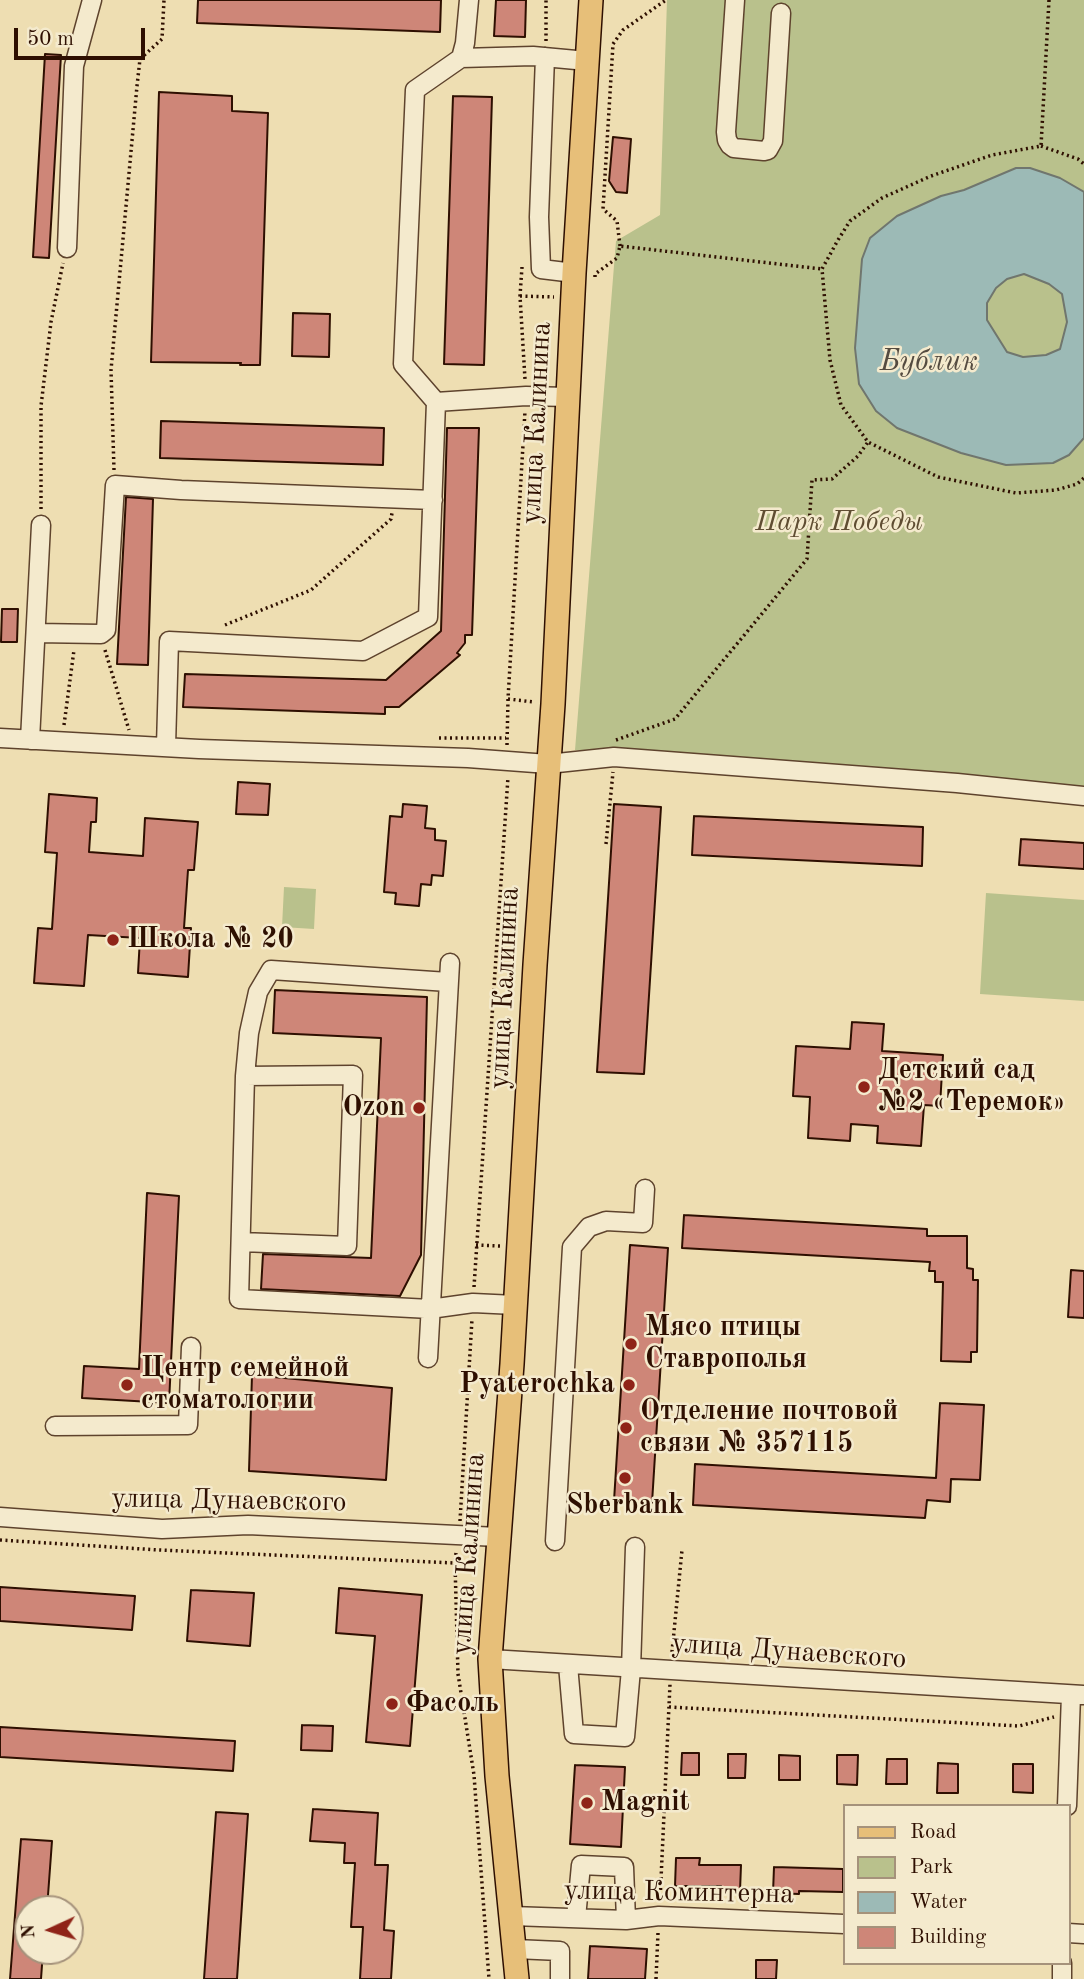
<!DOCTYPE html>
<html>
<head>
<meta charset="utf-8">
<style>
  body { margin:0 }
  #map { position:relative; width:1084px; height:1979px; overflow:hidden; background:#eedeb2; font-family:"Old Standard TT",serif }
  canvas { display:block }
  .legend { position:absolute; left:843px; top:1804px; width:228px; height:161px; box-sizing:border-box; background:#f4eacd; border:2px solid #a5927b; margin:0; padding:9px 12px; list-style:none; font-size:21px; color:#2e0f01 }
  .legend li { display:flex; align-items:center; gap:14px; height:35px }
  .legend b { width:35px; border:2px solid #a5927b }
  .north { position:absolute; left:14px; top:1895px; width:70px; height:70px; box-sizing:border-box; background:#f4eacd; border:2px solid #a5927b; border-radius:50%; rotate:266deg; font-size:19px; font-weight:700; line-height:28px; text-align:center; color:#2e0f01 }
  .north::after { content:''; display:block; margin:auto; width:24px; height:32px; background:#8f2418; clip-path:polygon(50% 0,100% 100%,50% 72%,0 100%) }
  .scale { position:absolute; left:14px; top:28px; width:131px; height:32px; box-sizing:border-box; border:4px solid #2e0f01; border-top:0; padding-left:9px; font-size:21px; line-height:24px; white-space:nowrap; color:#2e0f01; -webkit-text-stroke:5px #f4eacd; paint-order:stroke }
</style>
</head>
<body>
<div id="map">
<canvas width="1084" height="1979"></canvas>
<ul class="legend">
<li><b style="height:9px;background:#e7bf79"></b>Road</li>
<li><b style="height:19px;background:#b9c18c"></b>Park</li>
<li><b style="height:19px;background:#9cbab6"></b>Water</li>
<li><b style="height:19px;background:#ce8678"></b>Building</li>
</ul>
<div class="north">N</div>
<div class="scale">50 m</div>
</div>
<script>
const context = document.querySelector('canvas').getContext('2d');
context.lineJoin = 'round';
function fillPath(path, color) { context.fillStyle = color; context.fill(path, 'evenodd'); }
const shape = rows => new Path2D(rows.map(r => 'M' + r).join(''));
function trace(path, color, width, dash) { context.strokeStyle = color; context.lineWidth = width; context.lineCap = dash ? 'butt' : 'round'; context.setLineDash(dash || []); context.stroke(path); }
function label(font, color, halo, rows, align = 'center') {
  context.font = font + ' "Old Standard TT",serif'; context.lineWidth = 5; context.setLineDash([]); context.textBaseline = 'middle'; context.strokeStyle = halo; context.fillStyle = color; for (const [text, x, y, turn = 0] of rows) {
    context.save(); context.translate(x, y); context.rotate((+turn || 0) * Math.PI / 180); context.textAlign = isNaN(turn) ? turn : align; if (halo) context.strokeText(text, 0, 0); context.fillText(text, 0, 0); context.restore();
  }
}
const green = shape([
  [667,0,1084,0,1084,792,575,750,616,241,660,215],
  [284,887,316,889,314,929,282,927],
  [986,893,1084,900,1084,1001,980,994]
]);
const water = shape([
  [1016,168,1030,168,1060,178,1084,192,1084,438,1069,455,1053,463,1006,465,961,453,897,428,876,411,859,384,855,348,862,259,870,238,897,216,941,196,964,190,1016,168],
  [1024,274,1049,284,1062,294,1067,322,1060,349,1046,355,1023,357,1007,352,987,320,987,303,996,288,1007,279,1024,274]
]);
const building = shape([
  [198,0,441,0,440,32,197,23,198,0],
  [496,0,526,0,525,37,494,36,496,0],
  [45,54,61,55,49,258,33,257,45,54],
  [159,92,232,96,232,111,268,113,260,365,240,365,241,363,151,362,159,92],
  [453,96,492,97,484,365,444,364,453,96],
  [613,137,631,139,627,193,616,192,609,181,613,137],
  [293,313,330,314,329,357,292,356,293,313],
  [161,421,384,428,383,465,160,458,161,421],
  [447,428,479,428,472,635,465,635,465,643,457,653,460,655,399,707,385,707,385,714,183,707,185,674,386,680,441,631,447,428],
  [126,497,153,499,148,665,117,664,126,497],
  [2,609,18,609,17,642,1,642,2,609],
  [238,782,270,784,268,815,236,814,238,782],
  [49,794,97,798,96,822,91,822,89,852,143,856,145,818,198,822,194,870,188,870,184,928,191,928,188,977,138,973,140,938,88,935,84,986,34,983,38,928,52,929,57,853,45,852,49,794],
  [403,804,427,806,425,828,435,829,435,840,446,841,443,876,432,875,431,885,421,884,419,906,395,904,396,893,384,892,390,816,402,817,403,804],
  [614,804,661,807,644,1074,597,1072,614,804],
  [694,816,923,827,922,866,692,855,694,816],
  [1021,839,1084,843,1084,869,1019,865,1021,839],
  [275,990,427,997,421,1255,400,1296,261,1289,263,1254,371,1258,381,1038,273,1033,275,990],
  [852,1022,884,1024,882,1051,943,1055,940,1106,924,1105,921,1146,877,1143,878,1126,851,1124,850,1141,808,1138,810,1097,793,1096,796,1046,850,1049,852,1022],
  [147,1193,179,1196,169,1403,82,1398,84,1366,139,1369,147,1193],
  [684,1215,927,1229,927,1236,967,1236,967,1268,973,1269,973,1280,978,1280,977,1352,971,1352,971,1362,941,1361,943,1282,935,1282,935,1271,929,1271,930,1262,682,1248,684,1215],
  [630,1245,668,1248,652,1503,614,1501,630,1245],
  [1071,1270,1084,1271,1084,1318,1068,1317,1071,1270],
  [252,1375,392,1388,386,1480,249,1471,252,1375],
  [940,1403,984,1405,980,1480,951,1479,950,1502,927,1500,925,1518,693,1505,695,1464,936,1478,940,1403],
  [0,1587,135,1596,132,1630,0,1621,0,1587],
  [339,1588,422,1595,410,1746,366,1742,375,1636,336,1633,339,1588],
  [191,1590,254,1593,250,1646,187,1641,191,1590],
  [302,1725,333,1726,332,1751,301,1750,302,1725],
  [0,1727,235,1741,233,1771,0,1757,0,1727],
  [682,1753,699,1753,699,1775,681,1775,682,1753],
  [728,1754,746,1754,745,1778,728,1778,728,1754],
  [779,1755,800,1756,800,1780,779,1780,779,1755],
  [837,1755,858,1755,857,1785,837,1784,837,1755],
  [887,1759,907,1759,907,1784,886,1784,887,1759],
  [938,1763,958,1764,958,1793,937,1793,938,1763],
  [1013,1764,1033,1764,1033,1793,1013,1792,1013,1764],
  [575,1765,625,1767,621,1847,570,1844,575,1765],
  [313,1809,378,1813,375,1865,388,1865,384,1930,394,1931,391,1979,360,1979,363,1927,351,1927,355,1863,344,1863,345,1843,310,1841,313,1809],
  [216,1812,248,1814,237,1979,204,1979,216,1812],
  [21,1839,52,1841,47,1909,28,1909,28,1951,43,1951,41,1979,10,1979,21,1839],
  [676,1858,700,1858,699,1865,741,1865,740,1891,720,1890,721,1886,675,1886,676,1858],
  [774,1867,843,1869,843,1892,799,1891,799,1894,773,1893,774,1867],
  [590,1946,647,1949,645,1979,588,1979,590,1946],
  [756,1960,777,1960,776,1979,756,1979,756,1960]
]);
const path = shape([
  [1049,0,1041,146,992,155,931,176,882,198,850,221,838,240,822,269,830,360,841,405,868,442,938,477,1016,493,1056,490,1077,484,1084,478],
  [546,41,546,0],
  [1041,146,1078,159,1084,164],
  [620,246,617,221,603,209,613,44,623,30,666,0],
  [522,267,520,296,525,379],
  [595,277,595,274,617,258,620,246,822,269],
  [520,296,554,297],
  [114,470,111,370,137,86,140,59,162,39,164,0],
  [41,509,41,406,51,322,63,263],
  [225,625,311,590,391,519,392,513],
  [105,650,129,730],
  [508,699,534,702],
  [64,725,74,650],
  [439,738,506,738],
  [616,740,675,719,807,559,812,480,832,479,858,456,868,442],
  [507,745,508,699,525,411],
  [606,844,613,772],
  [476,1245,501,1246],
  [474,1287,508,777],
  [460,1521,472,1319],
  [0,1540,159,1550,455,1563],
  [456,1553,455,1563,458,1674,474,1775,489,1979],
  [672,1652,682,1550],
  [669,1707,1019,1726,1054,1717],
  [660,1901,670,1684],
  [656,1979,658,1933]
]);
const minor = shape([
  [735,0,726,132,727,140,730,145,734,148,764,151,768,150,773,141,781,13],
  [545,57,539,217,541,269,574,273],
  [461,58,533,56,587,61],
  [67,248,74,66,92,0],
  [436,402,526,396,568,397],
  [36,633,101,634,106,630,115,485,181,490,433,500],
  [0,738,199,749,468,758,548,764,614,757,957,783,1084,796],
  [30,740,41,525],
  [166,746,169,641,363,651,428,617,436,402,403,364,415,90,461,58,465,43,469,0],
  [448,982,271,970,258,992,249,1033,245,1076,239,1299,430,1309,473,1303,515,1305],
  [241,1242,347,1246,353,1075,245,1076],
  [428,1358,450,963],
  [55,1426,188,1425,191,1347],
  [0,1517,162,1529,248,1525,498,1537],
  [555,1541,572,1247,589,1227,606,1221,643,1223,645,1189],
  [490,1659,1084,1695],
  [568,1665,574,1734,625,1737,631,1669,635,1547],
  [1067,1806,1071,1695],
  [512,1916,626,1920,659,1916,844,1924],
  [576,1918,581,1865,624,1867,626,1920],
  [1068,1933,1084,1934],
  [515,1949,560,1951,560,1979],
  [1062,1979,1062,1963]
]);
const major = shape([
  [517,1979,497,1776,490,1659,512,1364,535,965,553,704,574,273,591,0]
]);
const markers = [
  [113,940,7,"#8f2418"],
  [864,1087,7,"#8f2418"],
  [419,1108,7,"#8f2418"],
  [631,1344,7,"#8f2418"],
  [127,1385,7,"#8f2418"],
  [629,1385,7,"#8f2418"],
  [626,1428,7,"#8f2418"],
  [625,1478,7,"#8f2418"],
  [392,1704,7,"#8f2418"],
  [587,1803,7,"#8f2418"]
];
const streetNames = [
  ["улица Калинина",537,423,-87],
  ["улица Калинина",505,988,-87],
  ["улица Дунаевского",229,1501,1],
  ["улица Калинина",469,1554,-86],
  ["улица Дунаевского",789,1652,4],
  ["улица Коминтерна",679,1893,1]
];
const parkNames = [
  ["Парк Победы",839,523]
];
const poiNames = [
  ["Школа № 20",127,940],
  ["Детский сад",878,1071],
  ["№2 «Теремок»",878,1103],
  ["Ozon",405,1108,"right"],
  ["Мясо птицы",645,1328],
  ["Ставрополья",645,1360],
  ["Центр cемейной",141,1369],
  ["cтоматологии",141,1401],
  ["Pyaterochka",615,1385,"right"],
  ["Отделение почтовой",640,1412],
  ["связи № 357115",640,1444],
  ["Sberbank",625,1506,"center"],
  ["Фасоль",406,1704],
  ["Magnit",601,1803]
];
const waterNames = [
  ["Бублик",929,362]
];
fillPath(green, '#b9c18c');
fillPath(water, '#9cbab6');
trace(water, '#70766e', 2);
fillPath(building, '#ce8678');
trace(building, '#2e0f01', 2);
trace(minor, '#5e432d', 21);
trace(major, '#2e0f01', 26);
trace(path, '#2e0f01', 3.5, [2, 3.5]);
trace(minor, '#f4eacd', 18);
trace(major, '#e7bf79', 23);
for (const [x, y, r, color] of markers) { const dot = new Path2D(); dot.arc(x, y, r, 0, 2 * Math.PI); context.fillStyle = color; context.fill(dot); trace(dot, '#f4eacd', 2.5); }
label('28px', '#2e0f01', '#f4eacd', streetNames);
label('italic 28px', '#5f4d32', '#f4eacd', parkNames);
label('bold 28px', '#2e0f01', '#f4eacd', poiNames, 'left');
label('italic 30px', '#544b40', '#f4eacd', waterNames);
</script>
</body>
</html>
